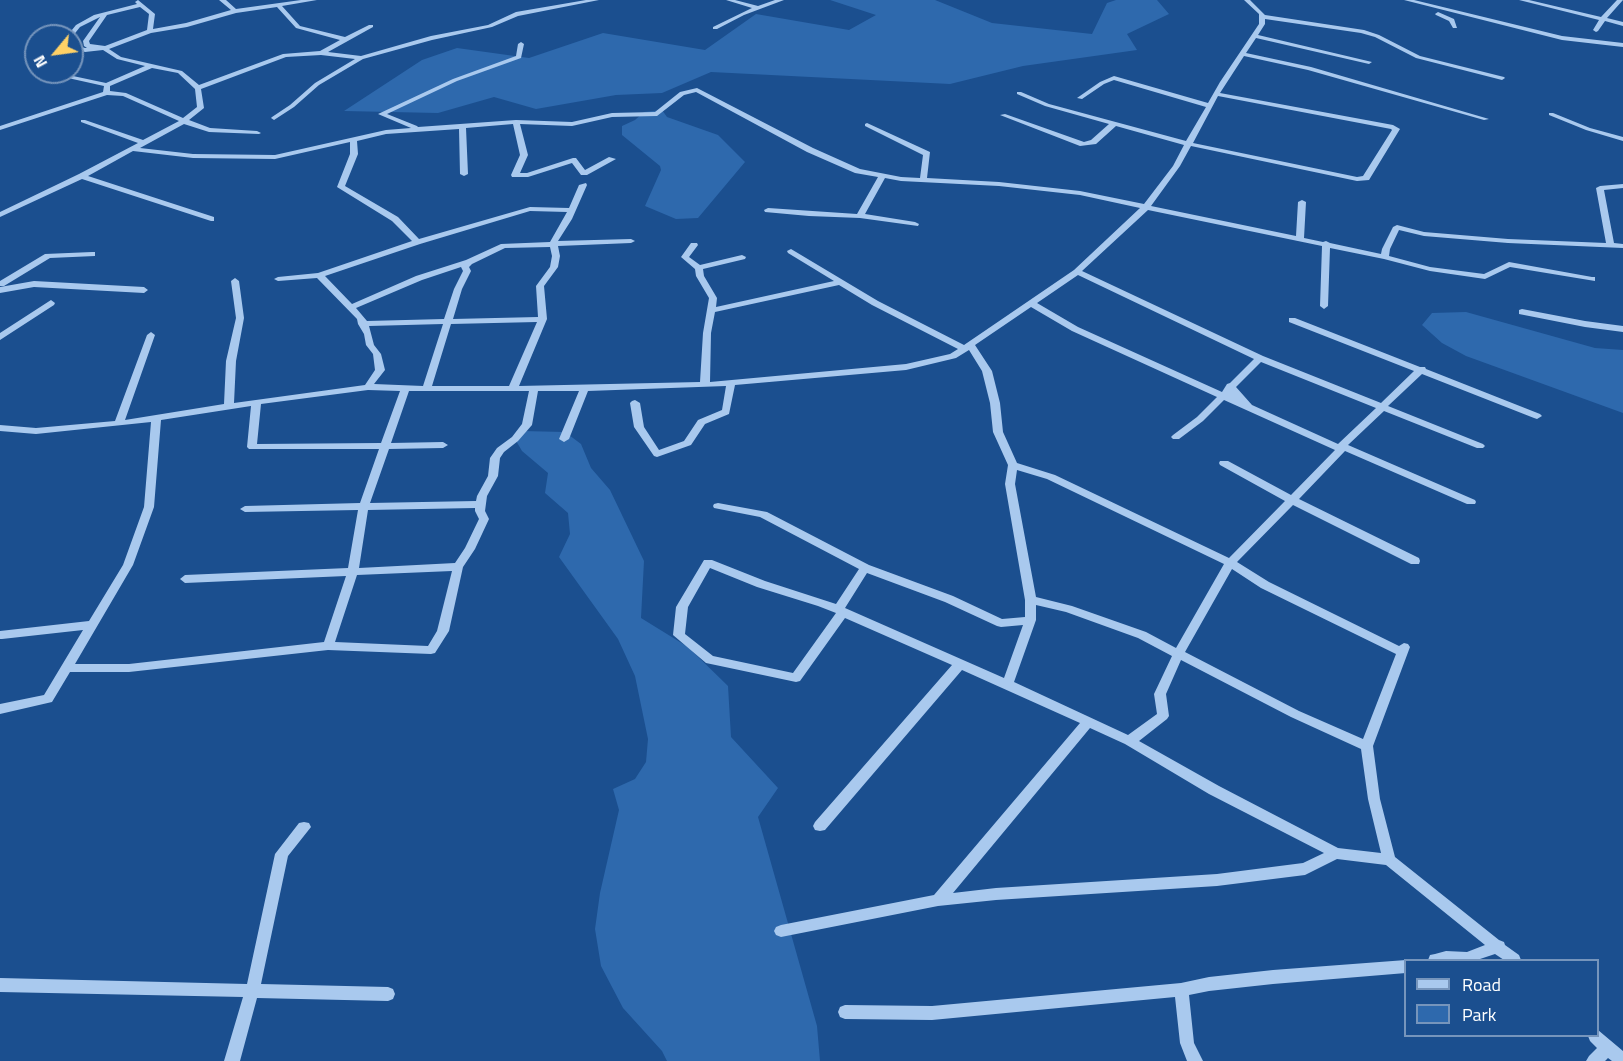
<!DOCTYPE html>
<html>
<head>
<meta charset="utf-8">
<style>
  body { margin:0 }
  #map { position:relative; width:1623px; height:1061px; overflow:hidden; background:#1b4f8f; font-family:"Titillium Web",sans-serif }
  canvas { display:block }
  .legend { position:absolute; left:1404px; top:959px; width:195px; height:78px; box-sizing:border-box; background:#1b4f8f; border:2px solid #7695bc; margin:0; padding:8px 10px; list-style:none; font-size:18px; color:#fff }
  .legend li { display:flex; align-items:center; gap:12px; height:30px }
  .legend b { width:30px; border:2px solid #7695bc }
  .north { position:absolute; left:24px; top:24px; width:60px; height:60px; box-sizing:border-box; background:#1b4f8f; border:2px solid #7695bc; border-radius:50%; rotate:241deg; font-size:16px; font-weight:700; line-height:24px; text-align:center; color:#fff }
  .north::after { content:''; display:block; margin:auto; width:21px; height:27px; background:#ffd166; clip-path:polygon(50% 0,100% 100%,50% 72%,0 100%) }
</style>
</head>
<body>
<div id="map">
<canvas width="1623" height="1061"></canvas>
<ul class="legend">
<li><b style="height:8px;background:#a9c9ee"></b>Road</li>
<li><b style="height:16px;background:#2e69ad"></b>Park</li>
</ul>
<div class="north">N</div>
</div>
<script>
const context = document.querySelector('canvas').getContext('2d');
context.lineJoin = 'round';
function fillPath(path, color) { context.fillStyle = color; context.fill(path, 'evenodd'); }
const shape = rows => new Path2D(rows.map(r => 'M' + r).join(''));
const green = shape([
  [830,0,935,0,992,23,1092,34,1107,3,1116,0,1157,0,1169,14,1127,34,1137,50,1023,66,950,84,711,72,662,93,616,95,536,109,494,97,438,113,344,111,422,60,457,48,529,58,603,33,705,50,756,14,849,30,876,15],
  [662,110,667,117,718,135,745,162,698,218,676,219,645,206,661,170,660,166,622,135,622,126,635,120,644,112],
  [1466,312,1595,348,1623,350,1623,413,1466,356,1442,343,1422,325,1432,313],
  [522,431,565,432,581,444,591,468,610,490,644,561,641,618,688,647,728,686,731,737,778,788,758,817,817,1026,820,1061,667,1061,662,1051,623,1008,601,966,595,929,600,893,619,810,613,789,635,779,646,762,648,739,635,676,618,639,559,557,570,534,568,513,545,493,548,473,522,451,515,439]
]);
const minor = shape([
  [138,0,155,14,153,29,186,23,231,10,219,0,226,0,236,9,301,0,317,0,282,6,300,26,345,37,369,25,373,25,373,27,328,52,361,56,431,36,488,25,516,12,586,0,599,0,518,16,492,27,432,40,363,59,319,85,294,107,274,120,271,118,272,117,290,105,315,83,355,59,321,55,286,57,201,89,204,108,189,120,210,128,257,131,261,133,259,134,209,132,184,124,140,148,193,154,275,155,386,130,411,128,378,114,453,79,516,56,518,44,521,42,524,44,521,58,457,81,387,114,417,126,418,127,516,120,572,122,612,113,655,112,680,92,697,88,813,148,860,169,901,177,920,178,923,155,865,126,865,124,867,123,930,152,927,178,999,182,1080,191,1144,204,1173,166,1184,145,1116,126,1096,144,1080,146,1000,115,1005,114,1084,142,1091,140,1109,124,1045,106,1017,94,1017,92,1021,92,1049,104,1186,141,1206,107,1114,80,1104,84,1082,99,1077,98,1100,82,1114,76,1208,103,1220,82,1259,24,1259,14,1244,0,1250,0,1265,15,1364,30,1379,35,1420,56,1504,77,1505,78,1502,80,1416,58,1375,37,1361,33,1265,19,1265,24,1258,35,1372,62,1369,64,1256,38,1246,53,1311,67,1489,119,1484,120,1308,70,1244,56,1220,93,1393,125,1400,129,1369,180,1357,181,1191,146,1180,166,1151,206,1296,236,1298,202,1302,200,1306,202,1304,238,1323,242,1326,241,1330,243,1381,254,1382,249,1393,227,1397,225,1424,232,1508,239,1606,243,1596,188,1600,186,1623,184,1623,188,1604,190,1614,243,1623,244,1623,248,1508,243,1424,236,1399,230,1390,249,1389,256,1430,267,1484,274,1509,262,1592,277,1595,277,1595,281,1510,267,1485,279,1430,271,1384,259,1330,248,1328,306,1324,309,1320,306,1322,246,1148,210,1082,271,1263,356,1381,403,1414,371,1289,322,1289,318,1295,318,1420,367,1425,367,1426,369,1540,414,1542,416,1537,419,1534,418,1422,374,1388,406,1483,444,1485,446,1483,448,1477,448,1384,411,1348,445,1475,500,1476,502,1475,504,1467,504,1345,451,1299,499,1419,558,1420,561,1419,564,1411,564,1293,505,1237,562,1269,582,1399,646,1404,643,1408,644,1410,647,1373,746,1380,799,1395,857,1499,940,1504,942,1505,945,1519,955,1521,960,1504,960,1495,954,1477,960,1428,960,1430,955,1435,954,1446,951,1467,952,1485,945,1386,865,1337,859,1305,875,1217,886,996,900,938,906,781,937,776,935,774,931,776,927,781,925,934,895,1080,723,962,670,825,830,820,831,815,830,813,826,815,822,952,665,845,618,800,681,796,682,706,663,673,635,676,607,704,560,712,560,765,581,836,604,859,569,760,517,714,508,713,506,714,504,718,503,767,512,869,565,953,596,1002,619,1025,617,1025,600,1005,484,1008,465,993,432,990,403,982,371,969,350,956,358,906,370,735,385,729,414,705,424,691,445,657,457,654,456,634,427,630,403,632,401,635,400,640,403,644,427,659,450,684,441,698,420,722,410,726,386,588,391,569,439,564,442,559,439,579,391,538,391,532,425,518,441,504,452,500,458,498,476,487,496,485,511,489,519,475,549,463,567,449,631,435,653,431,654,328,650,129,672,70,672,52,702,0,714,0,704,44,695,83,630,2,639,0,639,0,631,89,621,123,565,144,507,151,422,36,434,0,431,0,425,36,428,115,421,147,335,151,332,155,335,125,420,224,404,226,361,236,318,231,281,235,278,239,281,244,318,236,361,234,403,365,385,375,370,373,354,366,345,364,334,358,324,357,319,317,278,278,281,274,279,278,277,318,273,412,241,392,221,337,187,350,154,350,142,275,159,193,158,133,151,88,176,214,217,214,221,211,221,82,179,0,217,0,212,79,174,138,143,81,122,81,120,85,120,143,140,179,121,123,96,107,95,0,130,0,126,103,92,104,86,41,72,54,72,106,83,145,66,117,59,103,50,85,52,72,48,72,44,85,48,87,48,84,46,83,41,100,17,80,27,72,37,67,36,76,25,94,15,137,4,135,2,138,0],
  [140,7,149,14,147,30,105,46,90,44,89,41,107,15,140,7],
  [277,7,296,28,340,40,320,51,283,54,199,85,182,71,121,57,109,49,151,33,187,27,236,13,277,7],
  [152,68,178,73,195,89,197,107,183,118,126,93,110,91,110,86,152,68],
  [696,92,807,152,855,173,878,177,857,214,768,208,764,210,765,212,809,216,860,218,918,226,919,224,915,222,865,214,885,178,901,181,999,186,1080,195,1140,208,1074,270,964,345,878,301,791,249,787,251,788,253,834,281,716,307,717,298,704,276,703,269,745,259,746,257,742,255,700,265,689,257,698,245,697,243,691,243,681,257,695,269,696,276,709,298,703,333,700,382,519,386,547,319,544,286,558,267,560,256,558,246,631,243,635,241,631,239,558,241,572,219,587,185,586,183,579,185,569,208,530,207,419,239,398,217,345,186,358,154,357,141,386,134,459,129,460,174,464,176,468,174,466,128,513,124,520,155,511,175,512,177,528,177,572,163,581,175,587,175,616,159,609,157,585,170,576,158,573,158,527,173,520,173,528,155,520,124,572,126,612,117,657,116,684,95,696,92],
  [1218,96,1391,129,1392,130,1363,176,1357,177,1193,143,1218,96],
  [530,211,567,212,550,242,501,244,466,260,416,276,352,304,325,276,420,244,530,211],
  [550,247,552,256,550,267,536,286,538,317,453,319,462,289,471,271,469,267,472,264,505,248,550,247],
  [461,267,463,271,454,289,444,319,367,321,356,308,422,280,461,267],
  [1078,275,1254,359,1230,383,1227,384,1222,392,1078,327,1037,303,1078,275],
  [839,285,872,305,958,349,950,354,906,364,710,382,711,333,715,312,839,285],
  [1031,307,1072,331,1217,397,1197,417,1173,435,1171,437,1173,439,1179,439,1203,421,1224,400,1335,450,1291,495,1228,461,1220,461,1219,463,1220,465,1285,501,1229,558,1055,475,1017,463,1003,432,1000,403,992,371,975,345,1031,307],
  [537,322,509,386,432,386,451,324,537,322],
  [443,324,423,386,374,384,385,370,381,354,374,345,369,326,443,324],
  [1261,362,1376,408,1338,444,1252,405,1236,387,1261,362],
  [368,390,400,391,381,443,257,444,261,404,368,390],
  [409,391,529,391,522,424,512,437,497,448,490,458,488,476,477,496,476,501,370,503,389,449,443,448,448,445,443,442,391,443,409,391],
  [251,406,247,447,249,449,379,449,360,503,245,506,240,509,245,512,358,510,348,568,185,575,180,579,185,583,346,576,324,642,129,664,75,664,133,565,154,507,161,420,251,406],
  [1017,470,1047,479,1224,564,1176,648,1146,632,1072,606,1036,597,1015,484,1017,470],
  [475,508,475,511,479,519,465,548,455,563,359,568,368,510,475,508],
  [710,568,757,587,818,606,836,613,793,673,713,656,685,634,688,607,710,568],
  [1232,569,1261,588,1396,654,1363,739,1299,711,1185,652,1232,569],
  [452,571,437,631,428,646,335,642,357,575,452,571],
  [867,573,945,602,997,626,1001,627,1023,625,1004,678,845,608,867,573],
  [1036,605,1066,612,1138,638,1172,656,1154,694,1157,714,1128,735,1014,682,1036,620,1036,605],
  [1181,660,1291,717,1361,749,1368,799,1381,853,1338,848,1219,786,1139,741,1167,719,1169,716,1166,694,1181,660],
  [1090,728,1125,744,1209,794,1324,853,1303,863,1217,874,996,888,953,893,1090,728],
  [726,0,735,0,758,6,775,0,784,0,744,15,717,29,713,29,713,27,752,8,726,0],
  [1404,0,1414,0,1562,36,1623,43,1623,47,1562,40,1404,0],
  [1519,0,1529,0,1601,17,1617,0,1623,0,1607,18,1623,22,1623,26,1605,21,1598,31,1596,32,1593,30,1599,20,1519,0],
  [1438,12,1454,19,1457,28,1453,28,1449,21,1436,15,1435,14,1438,12],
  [35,68,36,72,33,71,33,69,35,68],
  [1549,113,1553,113,1590,128,1623,137,1623,141,1586,130,1549,115,1549,113],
  [92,252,95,252,95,256,50,258,4,286,0,286,0,281,45,254,92,252],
  [34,281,144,287,148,290,144,293,34,287,0,293,0,287,34,281],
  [51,300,55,303,54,305,0,340,0,333,51,300],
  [1522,309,1585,321,1623,326,1623,332,1585,327,1519,314,1519,310,1522,309],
  [304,822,309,823,311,827,288,856,261,984,388,987,393,989,395,994,393,999,388,1001,257,998,240,1061,224,1061,243,997,0,992,0,978,247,984,275,854,299,823,304,822],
  [1406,960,1409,960,1406,960,1406,973,1273,984,1209,991,1189,995,1194,1043,1203,1061,1187,1061,1180,1043,1175,997,932,1020,845,1019,840,1017,838,1012,840,1007,845,1005,932,1006,1181,983,1209,977,1273,970,1406,960],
  [1598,1030,1623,1051,1623,1061,1612,1061,1608,1058,1605,1061,1586,1061,1589,1056,1597,1048,1590,1041,1588,1036,1598,1036,1598,1030]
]);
fillPath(green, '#2e69ad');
fillPath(minor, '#a9c9ee');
</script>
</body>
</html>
